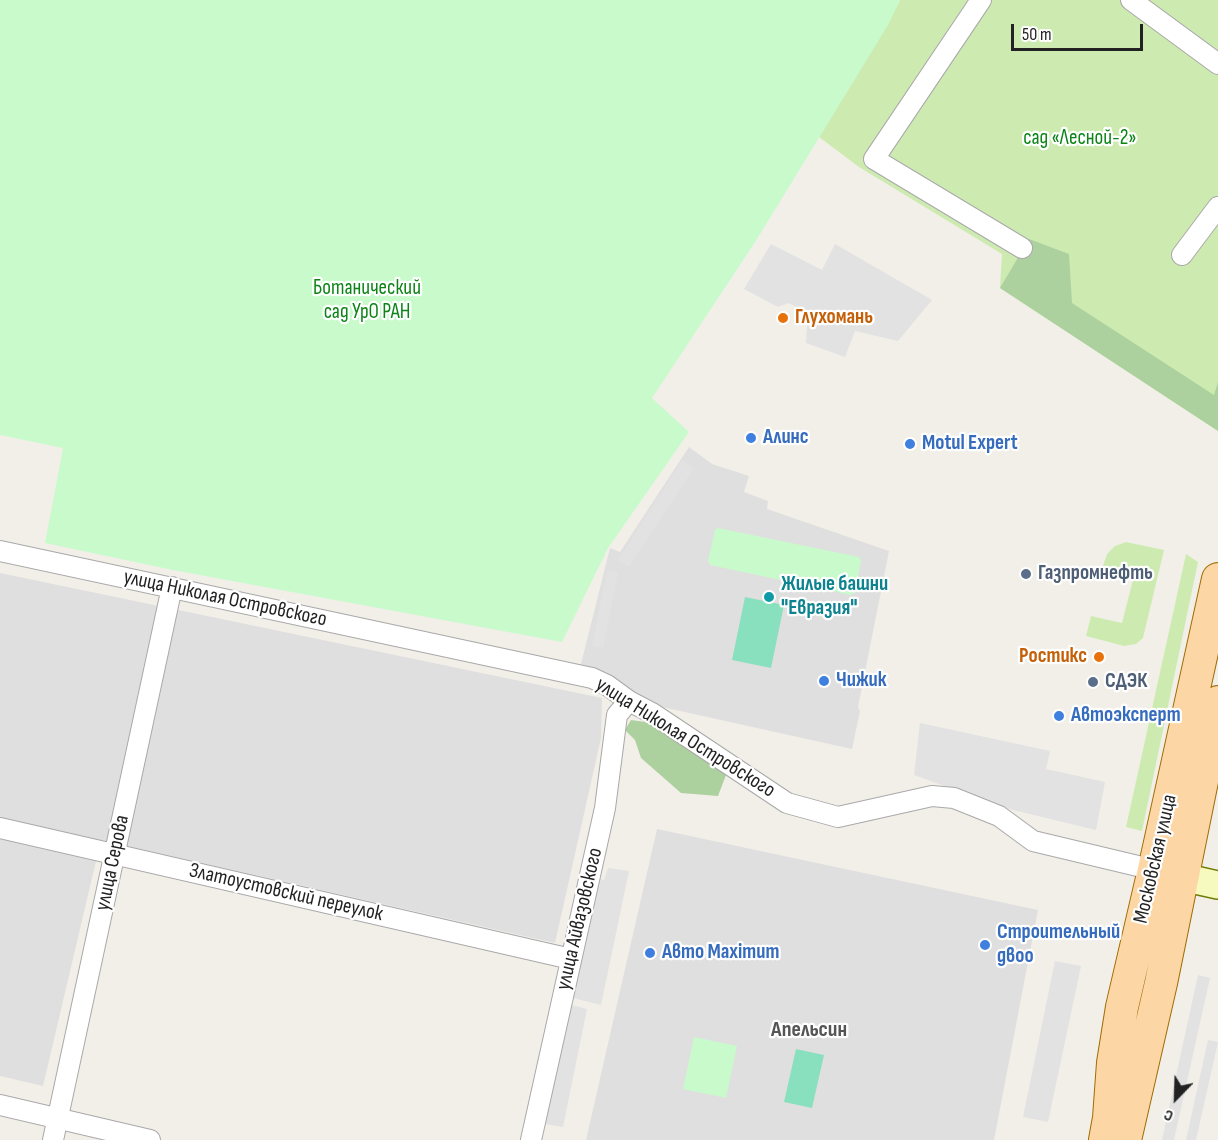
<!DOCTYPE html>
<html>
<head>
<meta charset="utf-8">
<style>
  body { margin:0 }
  #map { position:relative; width:1218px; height:1140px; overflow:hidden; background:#f2efe9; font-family:"Sofia Sans Condensed",sans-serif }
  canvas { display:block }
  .north { position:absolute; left:1146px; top:1068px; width:60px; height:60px; -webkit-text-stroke:4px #fff; paint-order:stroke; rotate:203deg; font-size:16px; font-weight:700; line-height:24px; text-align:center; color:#222 }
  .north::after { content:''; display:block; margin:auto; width:21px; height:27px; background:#222; clip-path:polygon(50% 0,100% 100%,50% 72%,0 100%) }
  .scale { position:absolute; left:1011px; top:24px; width:132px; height:27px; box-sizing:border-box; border:3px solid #222; border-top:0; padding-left:8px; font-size:18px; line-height:21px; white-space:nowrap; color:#222; -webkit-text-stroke:4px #fff; paint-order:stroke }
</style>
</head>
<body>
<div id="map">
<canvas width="1218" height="1140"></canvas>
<div class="north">С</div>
<div class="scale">50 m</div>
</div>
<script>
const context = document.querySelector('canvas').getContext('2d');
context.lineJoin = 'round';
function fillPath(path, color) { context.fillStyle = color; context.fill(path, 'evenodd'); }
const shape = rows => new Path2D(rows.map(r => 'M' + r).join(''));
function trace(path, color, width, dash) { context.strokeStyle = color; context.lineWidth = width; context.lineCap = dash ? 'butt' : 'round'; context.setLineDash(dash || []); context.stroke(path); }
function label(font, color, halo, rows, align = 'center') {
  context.font = font + ' "Sofia Sans Condensed",sans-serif'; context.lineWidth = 4.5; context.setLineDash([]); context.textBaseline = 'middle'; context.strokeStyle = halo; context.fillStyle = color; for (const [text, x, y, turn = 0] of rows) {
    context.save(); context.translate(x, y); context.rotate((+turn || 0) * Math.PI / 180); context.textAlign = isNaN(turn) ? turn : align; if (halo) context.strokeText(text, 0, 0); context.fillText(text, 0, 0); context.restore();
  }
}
const residential = shape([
  [689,447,712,464,749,476,744,492,768,501,767,509,889,551,858,707,860,711,852,749,644,703,580,668,610,548,620,552],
  [0,573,602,698,601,738,555,943,101,840,43,1086,0,1076],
  [657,829,1038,910,994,1140,586,1140]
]);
const grass = shape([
  [900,0,1218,0,1218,431,1000,288,1002,254,859,167,819,137,887,25],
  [1126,542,1164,550,1143,638,1136,644,1124,646,1086,636,1091,616,1122,623,1134,576,1102,569,1107,554,1115,546],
  [1186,554,1198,562,1142,831,1126,827]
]);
const forest = shape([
  [1029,239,1069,254,1072,303,1214,395,1218,382,1218,431,1000,288],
  [631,720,652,723,726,775,718,796,681,793,641,758,635,740,625,730]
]);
const park = shape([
  [0,0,900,0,888,25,757,239,652,398,689,432,608,548,562,642,173,570,45,543,63,448,0,435],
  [718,528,859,557,861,561,855,592,851,595,710,565,708,561,715,530],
  [694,1037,737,1046,726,1098,683,1089]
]);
const pitch = shape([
  [745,597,784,605,771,668,732,660],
  [796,1049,824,1055,812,1108,784,1102]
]);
const parking = shape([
  [771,244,822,270,835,244,932,300,898,341,855,331,845,357,806,343,808,314,789,303,778,307,744,289],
  [682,460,694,468,629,567,618,560],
  [607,570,618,572,603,648,592,646],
  [920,723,1050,751,1046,769,1105,782,1096,830,1009,809,914,775],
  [608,868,629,871,601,1005,565,996,590,876,604,880],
  [1055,961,1081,966,1048,1122,1023,1117],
  [1198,975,1210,978,1174,1140,1162,1140],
  [563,1003,587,1009,563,1127,539,1123],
  [1208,1040,1218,1042,1196,1140,1186,1140]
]);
const street = shape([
  [981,0,874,159,1022,248],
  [1131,0,1218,64],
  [1182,255,1218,207],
  [0,551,592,678,607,685,629,701,652,713,787,803,838,817,932,796,954,798,999,816,1033,841,1163,872],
  [0,828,571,959],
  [0,1105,150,1140],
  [53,1140,172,587],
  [531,1140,605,808,617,715,629,701]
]);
const secondary = shape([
  [1182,877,1218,885]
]);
const primary = shape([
  [1105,1140,1109,1118,1113,1063,1122,1007,1154,870,1218,579],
  [1125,1140,1161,983,1218,702]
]);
const markers = [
  [783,318,6,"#e8710a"],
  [751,438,6,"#3f7fe0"],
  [910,444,6,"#3f7fe0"],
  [1026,574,6,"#5c6f8a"],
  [769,597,6,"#0f9aa8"],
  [1099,657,6,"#e8710a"],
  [824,681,6,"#3f7fe0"],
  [1093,682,6,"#5c6f8a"],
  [1059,716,6,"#3f7fe0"],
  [985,945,6,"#3f7fe0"],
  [650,953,6,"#3f7fe0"]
];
const parkNames = [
  ["сад «Лесной-2»",1080,139],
  ["Ботанический",367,289],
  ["сад УрО РАН",367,313]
];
const foodNames = [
  ["Глухомань",795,318],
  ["Ростикс",1087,657,"right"]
];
const shopNames = [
  ["Алинс",763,438],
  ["Motul Expert",922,444],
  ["Чижик",836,681],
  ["Автоэксперт",1071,716],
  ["Строительный",997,933],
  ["двоо",997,957],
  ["Авто Maximum",662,953]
];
const serviceNames = [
  ["Газпромнефть",1038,574],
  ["СДЭК",1105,682]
];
const cultureNames = [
  ["Жилые башни",781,585],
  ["\"Евразия\"",781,609]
];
const streetNames = [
  ["улица Николая Островского",225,599,12],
  ["улица Николая Островского",685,738,32],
  ["Московская улица",1156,859,-77],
  ["улица Серова",113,863,-78],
  ["Златоустовский переулок",286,893,13],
  ["улица Айвазовского",580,919,-77]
];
const neighbourhoodNames = [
  ["Апельсин",809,1030]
];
fillPath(residential, '#e0dfdf');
fillPath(grass, '#cdebb0');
fillPath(forest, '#add19e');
fillPath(park, '#c8facc');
fillPath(pitch, '#88e0be');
fillPath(parking, '#e2e2e2');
trace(street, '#a9a9a9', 22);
trace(secondary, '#707d05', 30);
trace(primary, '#a06b00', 34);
trace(street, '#fff', 20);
trace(secondary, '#f7fabf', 27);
trace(primary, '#fcd6a4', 32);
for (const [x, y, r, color] of markers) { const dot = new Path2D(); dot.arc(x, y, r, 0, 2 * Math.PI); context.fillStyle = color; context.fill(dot); trace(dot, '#fff', 2); }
label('21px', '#0c8416', '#fff', parkNames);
label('bold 21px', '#c56008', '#fff', foodNames, 'left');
label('bold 21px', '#366cbe', '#fff', shopNames, 'left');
label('bold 21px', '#4e5e75', '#fff', serviceNames, 'left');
label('bold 21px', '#0d838f', '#fff', cultureNames, 'left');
label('21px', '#222', '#fff', streetNames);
label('bold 22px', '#555', '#fff', neighbourhoodNames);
</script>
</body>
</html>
